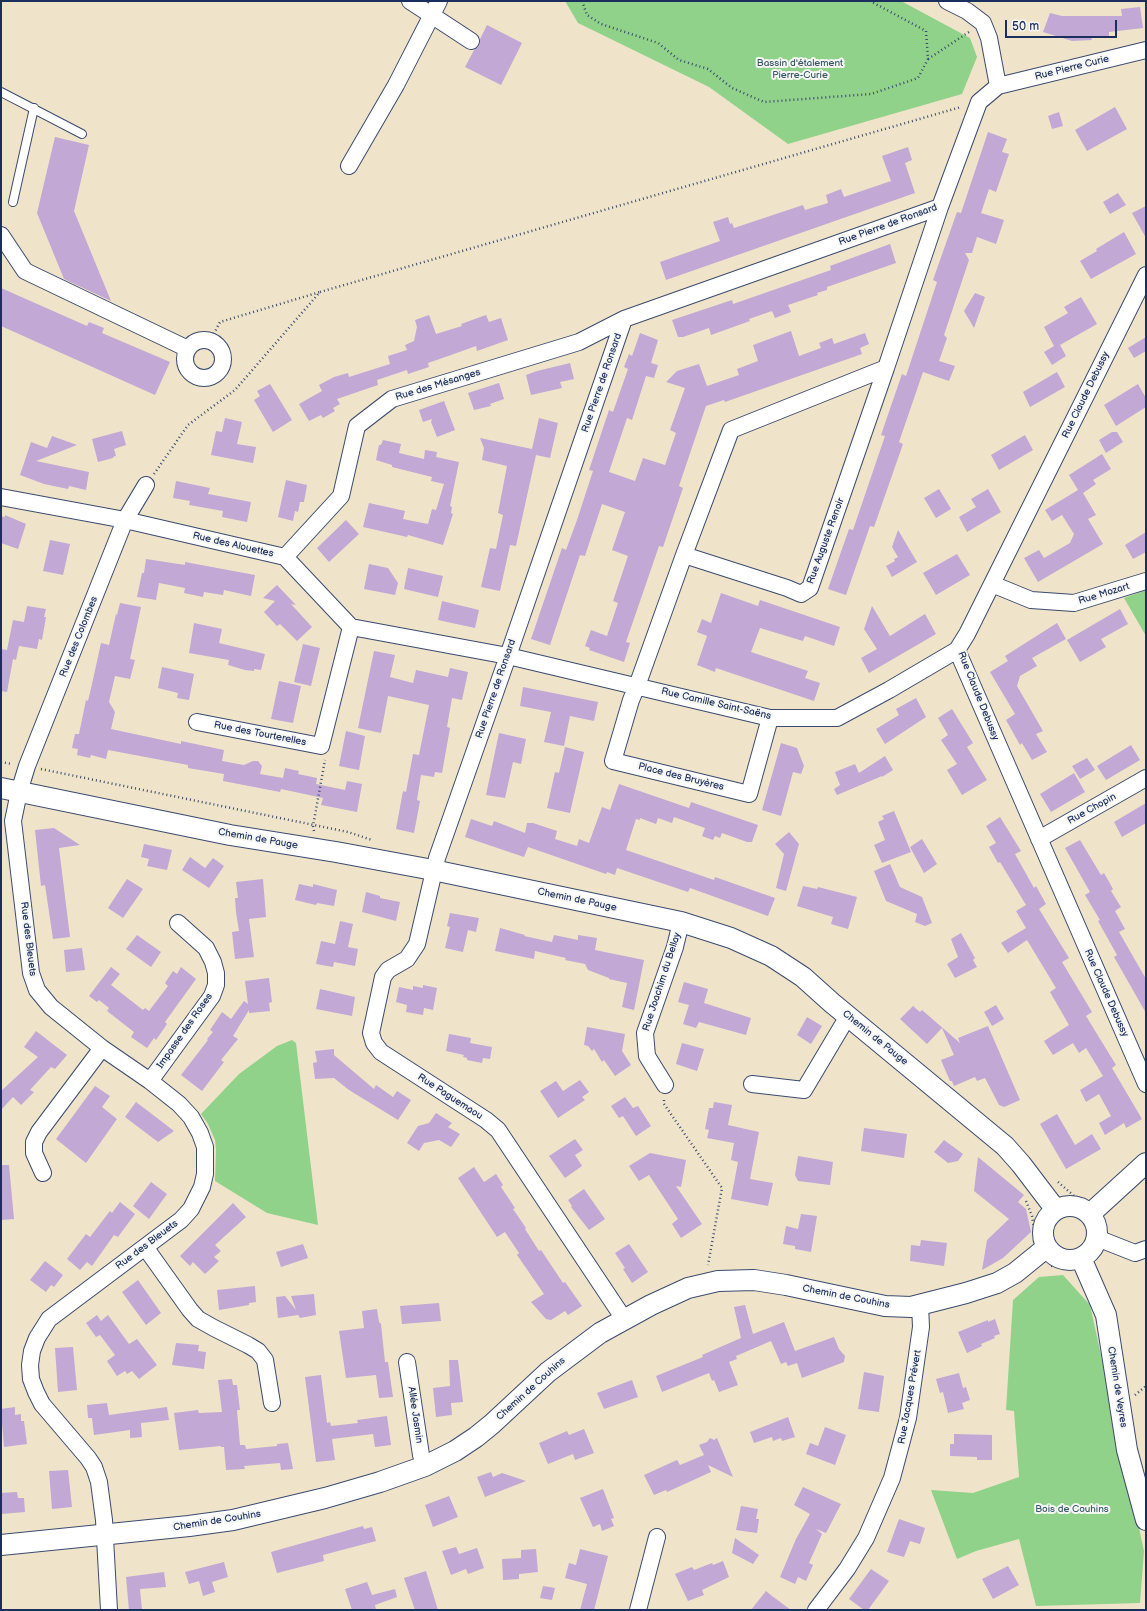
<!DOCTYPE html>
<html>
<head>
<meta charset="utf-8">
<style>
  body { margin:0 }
  #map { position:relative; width:1147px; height:1611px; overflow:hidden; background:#efe4c9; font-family:"Balsamiq Sans",sans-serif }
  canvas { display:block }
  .frame { position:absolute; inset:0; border:2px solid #1b2f5e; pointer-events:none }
  .scale { position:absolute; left:1005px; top:20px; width:112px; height:18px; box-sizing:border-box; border:2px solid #1b2f5e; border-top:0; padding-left:5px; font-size:12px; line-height:14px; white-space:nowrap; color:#1b2f5e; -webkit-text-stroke:3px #f6f6f2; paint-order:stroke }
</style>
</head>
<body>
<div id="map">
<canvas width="1147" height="1611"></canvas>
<div class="frame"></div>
<div class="scale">50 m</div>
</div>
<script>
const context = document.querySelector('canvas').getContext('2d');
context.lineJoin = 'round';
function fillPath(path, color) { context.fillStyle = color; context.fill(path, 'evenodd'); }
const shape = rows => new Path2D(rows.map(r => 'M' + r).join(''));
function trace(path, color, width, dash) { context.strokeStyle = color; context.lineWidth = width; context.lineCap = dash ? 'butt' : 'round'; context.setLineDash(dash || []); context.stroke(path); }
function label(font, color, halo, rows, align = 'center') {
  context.font = font + ' "Balsamiq Sans",sans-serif'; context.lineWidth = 4; context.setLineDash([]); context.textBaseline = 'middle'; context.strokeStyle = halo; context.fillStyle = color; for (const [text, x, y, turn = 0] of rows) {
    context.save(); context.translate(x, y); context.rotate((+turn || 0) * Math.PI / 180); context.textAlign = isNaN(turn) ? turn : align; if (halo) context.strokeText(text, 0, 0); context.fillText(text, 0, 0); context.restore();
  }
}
const green = shape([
  [565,1,901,1,970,38,977,57,962,94,788,144,709,87,578,23],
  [1146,590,1146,636,1124,598],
  [292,1040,296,1043,318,1225,267,1213,215,1181,216,1150,215,1140,208,1124,201,1114,239,1074,277,1046],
  [1063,1275,1090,1305,1144,1551,1140,1603,1036,1606,1019,1539,976,1551,957,1559,931,1490,973,1493,1019,1477,1014,1411,1006,1410,1013,1300,1039,1277]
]);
const building = shape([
  [1140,7,1143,28,1109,32,1109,37,1091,37,1092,40,1072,41,1043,32,1050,13,1062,16,1122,16,1121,9],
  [487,25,522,43,501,85,465,67,474,50,479,46,480,39],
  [1115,107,1127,129,1087,151,1075,130],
  [1059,112,1063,126,1052,129,1048,116],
  [988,132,1007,139,1002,152,1009,154,996,192,989,189,981,213,1004,220,996,244,977,237,972,253,965,253,969,260,944,335,947,338,939,361,955,366,949,381,923,372,899,442,903,444,874,527,870,526,846,595,828,589,849,529,853,530,885,436,881,435,902,374,906,376,937,282,933,280,957,212,961,213],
  [55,137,89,145,74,211,111,301,64,279,37,213],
  [908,147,912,160,905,163,915,193,666,280,660,262,720,241,713,222,728,217,730,224,732,223,734,228,803,205,805,210,828,203,826,195,841,189,844,197,891,181,882,156],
  [1118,193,1126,205,1110,214,1103,202],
  [1146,206,1146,238,1132,213],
  [1124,232,1136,254,1091,279,1080,261,1097,251,1096,249],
  [890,244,896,263,827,287,827,290,817,293,818,295,788,305,791,312,775,318,772,311,749,319,750,321,711,335,709,328,683,337,678,337,672,320,732,300,733,304,831,270,830,266],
  [1,288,87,326,89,322,104,328,102,333,170,362,155,395,1,326],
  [975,293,985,297,974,328,964,311],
  [1081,297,1097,324,1060,345,1066,356,1052,365,1044,352,1054,346,1044,327,1068,313,1064,307],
  [429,315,436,334,462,326,461,324,486,315,489,322,501,318,508,340,477,351,476,346,451,355,428,363,429,367,408,374,407,370,377,380,378,385,337,399,340,404,333,408,335,411,323,418,321,415,309,421,299,404,322,391,319,385,334,377,348,373,349,377,390,364,388,356,407,350,405,345,414,341,417,327,415,320],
  [791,331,799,356,821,348,819,343,832,338,834,344,865,333,869,344,860,348,862,354,725,402,724,400,706,406,679,486,683,488,663,547,659,546,626,642,630,643,624,662,589,650,590,648,585,646,591,630,607,636,618,603,613,601,628,556,612,550,625,512,602,504,585,556,580,555,550,645,531,639,562,548,566,550,577,520,593,471,589,470,609,410,613,412,628,369,624,367,629,354,632,356,640,333,658,340,651,363,658,365,654,378,646,376,632,420,627,418,609,472,635,481,643,458,665,465,676,433,670,430,685,388,666,382,677,371,699,364,707,386,739,375,737,369,758,361,753,345],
  [1146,337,1146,351,1134,358,1128,348],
  [570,363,574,379,560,382,562,388,531,395,526,375,537,371],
  [1057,372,1065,387,1030,407,1023,392],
  [499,383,504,399,490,404,491,406,474,410,468,393],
  [270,384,292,420,273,432,254,400,260,396,257,391],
  [1138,384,1146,398,1146,407,1116,426,1104,405],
  [444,401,455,430,437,437,431,422,432,419,423,422,419,410],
  [225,418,242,422,237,444,256,447,253,463,211,455,216,431,222,432],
  [539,418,558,423,550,458,536,455,516,546,510,545,500,591,481,587,490,548,496,549,503,515,498,513,507,466,482,460,484,448,480,438,532,449],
  [122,431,126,445,114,449,116,456,113,457,113,458,98,462,92,439],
  [1112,432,1117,432,1123,442,1106,453,1099,440],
  [1025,435,1033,450,999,470,991,455],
  [52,436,77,445,36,461,89,472,86,490,69,486,68,489,44,484,20,475,31,442,47,448],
  [383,440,401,444,399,453,424,459,425,450,437,452,436,457,459,462,450,506,452,507,451,513,453,514,443,545,408,535,407,537,363,527,369,503,405,511,403,519,428,524,432,509,436,510,444,484,431,481,432,477,392,467,392,465,376,460,379,445,381,445],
  [1102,454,1111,469,1093,480,1096,484,1083,493,1096,515,1088,519,1103,544,1038,582,1024,558,1039,550,1044,558,1070,543,1074,534,1062,515,1052,521,1045,510,1078,490,1069,475],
  [286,480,307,485,304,502,300,502,298,512,295,511,293,521,278,517],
  [176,481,210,488,208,494,251,502,247,522,222,517,223,511,189,505,190,501,173,498],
  [939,489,951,509,936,518,924,498],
  [988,489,1001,512,967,532,959,517,976,507,971,499],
  [5,515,26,524,18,549,1,543,1,516,5,517],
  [346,520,359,534,329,562,317,548],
  [898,530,917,562,892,577,886,566,895,561,894,559,898,557,892,547],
  [1146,532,1146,552,1133,559,1125,545],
  [50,540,70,544,63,575,43,571],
  [957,554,970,575,936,595,923,573],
  [146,559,185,565,185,562,255,575,251,596,224,590,223,595,204,592,203,597,184,593,185,588,159,583,156,600,137,597,142,573,144,573],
  [369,564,388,568,398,583,395,595,364,589],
  [408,568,443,576,438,597,404,589],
  [277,585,296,605,291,604,312,627,297,641,280,624,277,626,264,612,275,601,263,598],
  [721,593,758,606,760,600,840,627,834,646,805,636,803,641,760,628,751,652,808,671,805,678,820,683,814,701,716,668,715,672,697,665,707,636,697,632,702,619,711,623],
  [442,601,479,610,475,628,438,620],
  [120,603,141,607,130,659,135,660,130,679,115,676,109,702,115,712,111,729,181,744,181,741,224,750,222,761,244,765,253,761,258,761,262,766,260,774,283,778,285,768,299,771,298,774,317,778,316,784,345,790,347,781,362,784,357,812,321,805,323,798,281,789,280,792,223,781,224,774,188,768,188,765,108,750,106,759,91,755,90,758,77,755,78,749,72,748,75,734,79,734,86,700,88,701,92,684,101,643,109,645,116,614,117,615],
  [27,606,46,609,44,617,46,617,42,640,39,639,37,649,19,646,16,660,13,659,7,692,1,691,1,649,7,650,13,620,24,622],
  [872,606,890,636,925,614,936,634,869,673,861,658,877,649,864,629],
  [1120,609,1128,624,1101,639,1106,647,1080,662,1067,640],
  [194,623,222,629,219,643,265,654,261,670,254,669,254,671,245,670,228,665,229,660,189,653],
  [1057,623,1066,639,1032,658,1037,666,1020,676,1017,686,1043,731,1036,734,1047,752,1032,760,1022,743,1020,745,1006,720,1015,714,990,672,1008,661,1005,656],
  [303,644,320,648,311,686,294,682],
  [374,651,395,655,390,677,413,683,416,670,448,677,450,668,468,672,462,700,452,698,447,727,450,728,442,773,435,772,434,777,421,775,417,800,420,801,414,833,396,829,403,791,406,792,413,754,419,755,429,705,388,696,381,733,358,728],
  [162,667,194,674,189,700,177,698,178,693,158,688],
  [279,681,301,686,293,723,271,719],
  [523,687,598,702,594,721,570,716,564,746,544,742,551,712,520,706],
  [916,698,926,717,885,744,876,729,899,715,896,709],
  [952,709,973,743,967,747,987,780,962,795,947,770,957,764,941,740,948,735,938,718],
  [346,731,365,736,359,770,339,766],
  [499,733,526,739,521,764,513,762,505,798,486,795],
  [781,743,797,748,804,766,801,774,793,772,781,816,762,810],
  [1131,745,1140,760,1106,780,1097,766],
  [565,747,584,752,570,813,547,808,555,772,559,773],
  [885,756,893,770,882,777,882,776,837,795,834,789,840,785,835,772,855,764,859,773],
  [1087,758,1095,770,1080,779,1072,766],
  [1074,773,1085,792,1051,812,1040,794],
  [619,784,689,808,691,802,758,825,752,842,747,842,722,833,720,838,715,836,713,840,702,836,705,828,674,817,672,823,658,818,656,824,640,818,640,820,636,819,626,850,714,880,715,877,775,898,768,916,690,888,688,892,617,868,615,875,607,872,606,874,528,847,524,857,465,837,471,819,492,826,494,821,525,833,527,823,533,823,557,831,555,839,577,846,579,839,589,843,602,807,610,810],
  [1146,803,1146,823,1122,837,1114,822],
  [894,811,911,852,882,863,874,845,885,840,878,822,884,819,882,816],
  [1000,817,1021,851,1015,854,1034,888,1036,886,1046,904,1039,909,1069,958,1062,962,1092,1012,1086,1016,1116,1065,1112,1068,1142,1119,1126,1128,1124,1123,1105,1135,1099,1123,1111,1116,1099,1094,1086,1102,1080,1090,1103,1076,1086,1048,1079,1053,1073,1043,1053,1055,1044,1041,1069,1025,1050,992,1056,988,1027,940,1008,953,1001,943,1026,928,1016,911,1026,905,1000,862,998,863,989,847,996,843,986,826],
  [54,828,80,845,59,848,70,937,53,939,45,885,41,886,35,830],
  [789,832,799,844,786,891,776,888,784,854,775,844],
  [922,839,937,864,924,873,910,847],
  [1080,840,1101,875,1104,873,1113,889,1111,891,1121,907,1115,911,1125,929,1119,932,1146,979,1146,1013,1114,957,1117,955,1098,921,1100,920,1085,895,1090,892,1065,848],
  [144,844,172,850,167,870,147,866,149,859,141,857],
  [190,857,205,868,213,858,224,866,209,888,182,870],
  [890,864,900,887,922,897,932,923,925,926,915,922,917,914,886,901,874,871],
  [127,879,143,889,123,918,108,908],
  [263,879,266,917,249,919,254,957,235,959,232,932,239,931,236,912,235,898,238,898,236,882],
  [299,884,313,887,313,884,337,890,334,906,317,903,316,905,295,900],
  [803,886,817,889,818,887,857,897,848,929,831,924,833,917,797,906],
  [366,892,380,896,380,898,400,902,396,921,362,912],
  [450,913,479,918,476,932,468,930,463,952,445,948,450,927,447,926],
  [340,921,353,924,348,947,358,949,355,966,334,962,333,967,316,964,321,941,335,944],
  [500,928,525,935,524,936,552,942,554,935,578,940,578,935,597,938,595,950,644,960,634,1010,622,1007,627,983,609,979,609,978,588,970,585,964,565,960,566,958,535,951,534,959,495,951],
  [961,933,975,958,973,960,977,967,955,978,947,964,958,957,951,939],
  [137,935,161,952,151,967,126,949],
  [82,948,85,970,66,972,64,950],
  [111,967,120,974,111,985,143,1010,145,1008,149,1011,168,986,165,983,173,971,177,974,181,967,196,979,165,1022,167,1024,156,1040,154,1038,147,1048,131,1037,134,1032,107,1011,109,1008,99,1000,97,1002,89,996],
  [269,978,272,1002,269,1003,270,1011,249,1013,249,1010,233,1036,238,1039,221,1060,224,1062,202,1091,181,1075,208,1040,207,1039,213,1032,210,1030,222,1012,231,1019,244,1001,248,1004,245,981],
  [684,982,708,989,704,1003,751,1018,746,1035,699,1022,696,1028,683,1024,689,1005,678,1002],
  [423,985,437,988,433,1010,424,1008,423,1015,406,1012,407,1005,396,1002,399,987,413,990,413,986,423,988],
  [320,989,355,997,352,1016,316,1009],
  [996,1005,1004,1019,992,1026,984,1012],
  [913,1006,920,1012,922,1010,960,1043,958,1038,988,1026,1020,1100,1004,1107,999,1105,985,1078,977,1081,975,1077,954,1086,952,1081,950,1081,941,1060,954,1055,942,1028,927,1044,900,1019],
  [807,1017,822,1026,811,1044,797,1035],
  [587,1027,625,1034,622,1051,631,1065,615,1076,604,1060,602,1062,594,1049,592,1051,588,1046,584,1045],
  [36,1031,67,1055,55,1069,51,1067,30,1090,34,1092,21,1105,13,1097,1,1110,1,1091,38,1057,24,1047],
  [449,1034,471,1038,470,1043,492,1047,490,1059,483,1058,482,1063,467,1060,467,1058,463,1057,464,1055,446,1051],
  [682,1043,704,1049,697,1071,676,1064],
  [334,1049,334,1055,374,1089,376,1085,393,1097,397,1091,411,1100,398,1120,349,1090,334,1078,315,1079,313,1063,317,1062,315,1051],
  [580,1080,589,1092,582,1097,585,1100,558,1118,540,1091,556,1081,563,1091],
  [95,1086,110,1096,102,1107,117,1119,86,1163,56,1139],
  [625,1097,633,1108,638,1106,651,1126,636,1136,623,1116,619,1118,611,1106],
  [136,1102,161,1121,174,1131,158,1142,125,1117],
  [714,1102,732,1105,728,1125,759,1132,750,1179,773,1183,768,1206,731,1199,738,1162,731,1160,734,1143,707,1138,709,1130,705,1129,709,1108,713,1108],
  [436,1113,452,1123,448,1127,460,1134,451,1147,439,1140,424,1143,419,1151,407,1143,418,1126,429,1123],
  [1057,1114,1075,1145,1092,1134,1101,1149,1066,1169,1040,1124],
  [864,1128,907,1134,904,1158,861,1151],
  [575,1139,583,1150,575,1155,582,1166,565,1178,549,1156],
  [944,1140,963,1154,958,1161,948,1163,934,1152],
  [650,1153,686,1160,681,1187,676,1186,702,1224,681,1238,672,1224,678,1219,649,1175,639,1181,629,1166],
  [798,1156,833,1162,830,1185,798,1181,795,1175],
  [978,1157,1024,1195,1018,1202,1026,1209,1031,1232,1003,1258,982,1270,987,1240,1009,1219,974,1191],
  [1,1165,9,1165,14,1219,1,1220],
  [474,1167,484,1182,496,1174,503,1185,501,1187,515,1208,513,1209,526,1228,525,1229,539,1251,541,1250,563,1283,565,1282,582,1306,568,1315,565,1311,551,1320,546,1319,531,1302,544,1294,517,1255,519,1253,505,1232,497,1237,458,1178],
  [151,1182,167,1194,149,1219,133,1206],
  [584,1189,605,1219,589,1230,571,1207,572,1206,568,1200],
  [120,1202,135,1214,118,1237,114,1235,92,1266,87,1262,80,1270,67,1259,86,1234,90,1237,110,1211,112,1213],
  [233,1203,246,1217,215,1245,221,1251,214,1257,219,1261,205,1274,193,1262,190,1266,180,1256],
  [801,1214,817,1216,811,1252,795,1249,795,1246,783,1244,786,1226,798,1229],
  [921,1240,947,1243,944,1266,910,1261,911,1245,920,1246],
  [303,1244,308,1258,281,1267,276,1252],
  [629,1244,648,1272,632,1283,623,1269,625,1268,615,1253],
  [45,1261,63,1275,54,1287,51,1285,46,1292,30,1280],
  [138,1280,161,1313,146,1325,122,1292],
  [255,1286,256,1302,249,1303,249,1305,219,1310,217,1290],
  [314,1294,316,1315,300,1318,298,1315,278,1318,276,1297,285,1296,296,1310,291,1296],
  [439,1303,441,1321,402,1324,400,1306],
  [745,1305,753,1334,784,1322,795,1351,834,1337,839,1349,845,1356,844,1362,802,1378,797,1363,788,1366,786,1362,781,1364,771,1341,736,1356,737,1359,729,1362,738,1385,719,1392,714,1380,712,1381,709,1373,662,1392,656,1376,703,1357,702,1355,741,1338,734,1307],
  [377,1309,379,1322,381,1324,385,1362,388,1362,393,1397,379,1398,376,1375,346,1378,339,1331,364,1328,362,1311],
  [97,1315,101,1321,108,1315,129,1344,137,1339,157,1365,139,1379,132,1371,127,1374,125,1371,117,1376,107,1361,115,1355,100,1335,96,1337,86,1323],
  [995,1319,1000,1334,994,1336,995,1338,981,1344,982,1346,967,1353,958,1332,988,1320,988,1322],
  [176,1343,199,1345,198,1351,206,1352,204,1369,172,1365],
  [73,1347,77,1390,58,1392,55,1348],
  [449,1360,458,1360,463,1402,451,1403,452,1415,436,1417,433,1388,450,1386],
  [864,1372,884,1376,879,1412,858,1409],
  [959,1373,963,1388,966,1387,970,1400,962,1403,964,1409,948,1413,943,1392,940,1393,936,1379],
  [321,1375,327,1423,330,1422,331,1426,358,1423,357,1420,387,1416,391,1445,375,1447,373,1434,332,1439,335,1460,316,1462,305,1377],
  [232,1379,233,1385,237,1385,240,1410,237,1410,240,1445,245,1445,246,1449,277,1446,277,1444,288,1443,293,1469,281,1470,280,1463,244,1466,245,1469,226,1470,224,1447,221,1447,221,1446,179,1450,174,1413,198,1410,199,1413,222,1412,218,1380],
  [632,1380,638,1397,604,1409,597,1393],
  [107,1403,109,1415,167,1407,169,1420,141,1423,142,1437,130,1438,130,1430,94,1435,92,1418,88,1418,87,1405],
  [15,1407,15,1415,21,1414,21,1421,24,1421,27,1444,4,1447,2,1423,1,1424,1,1409],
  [788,1417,795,1437,782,1441,781,1438,773,1441,772,1437,754,1443,750,1432],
  [825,1427,846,1435,835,1465,806,1454,810,1443,818,1446],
  [584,1429,594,1453,575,1460,573,1454,548,1464,539,1443,567,1431,569,1435],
  [954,1434,992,1435,992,1460,977,1460,977,1457,950,1456,950,1444,954,1444],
  [710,1438,714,1440,717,1438,733,1477,708,1465,711,1472,667,1492,666,1490,654,1495,644,1475,677,1460,680,1465,704,1455,699,1445,707,1442],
  [68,1470,72,1507,52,1509,49,1471],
  [491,1472,493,1477,502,1473,526,1481,485,1497,477,1477],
  [803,1487,841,1504,826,1533,816,1529,822,1534,809,1563,813,1565,806,1581,798,1577,795,1584,780,1577,796,1539,810,1514,794,1505],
  [603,1489,614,1518,611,1519,614,1526,602,1531,600,1524,593,1527,580,1498],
  [17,1492,18,1498,24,1498,25,1512,1,1514,1,1493],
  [449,1496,458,1517,433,1527,425,1505],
  [741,1506,758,1509,756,1519,759,1519,757,1533,736,1530],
  [899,1519,925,1528,920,1544,910,1541,904,1557,887,1552],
  [363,1526,364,1529,372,1527,376,1541,323,1555,324,1561,277,1573,271,1552],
  [735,1538,759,1555,753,1564,732,1553],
  [456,1547,459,1554,477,1548,484,1568,468,1574,466,1569,451,1575,442,1551],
  [536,1549,538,1572,519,1574,519,1579,503,1580,502,1559,521,1558,521,1550],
  [580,1549,608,1556,594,1610,580,1610,587,1584,565,1578,569,1563,576,1565],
  [723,1561,729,1577,702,1590,704,1595,688,1601,675,1574,692,1567,694,1570,712,1563,713,1565],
  [224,1562,228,1577,212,1582,215,1592,203,1596,199,1581,189,1584,185,1572],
  [1008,1566,1019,1585,993,1599,982,1579],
  [871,1569,889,1581,868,1610,864,1610,849,1599],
  [426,1571,438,1610,415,1610,404,1578],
  [164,1572,166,1587,140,1589,142,1610,129,1610,126,1577],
  [367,1582,372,1595,395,1589,397,1597,375,1605,376,1610,352,1610,345,1589],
  [543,1586,555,1588,552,1600,540,1598],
  [766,1591,772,1596,791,1610,751,1610]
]);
const path = shape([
  [582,1,587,15,601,24,658,43,679,60,708,69,732,88,764,102,871,94,918,78,928,59,926,31,870,1],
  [928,59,969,32],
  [210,341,220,322,320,292],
  [154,474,188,425,235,390,320,292,961,107],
  [1,762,12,764],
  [41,769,348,832,372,840],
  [314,831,313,826,325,760],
  [664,1100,664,1104,722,1188,708,1265],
  [1058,1182,1080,1201],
  [1026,1201,1032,1216,1034,1228,1041,1232],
  [1051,1266,1057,1265,1064,1259],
  [1135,1395,1146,1386]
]);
const service = shape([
  [1,92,82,134],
  [13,202,34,108]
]);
const minor = shape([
  [410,1,471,41],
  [947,1,967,11,983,23,989,38,998,86],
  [349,166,396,85,439,1],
  [1,235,25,271,188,349],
  [1146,275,967,634,957,650,1146,1084],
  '185 359a19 19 0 1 1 38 0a19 19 0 1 1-38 0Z',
  [1,497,125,520,285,557,351,627,508,656,770,718,837,718,889,690,957,650],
  [684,555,787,588,801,594,810,588,886,368],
  [285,557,341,496,357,426,392,399,579,342,624,319],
  [992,584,1031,600,1074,603,1146,581],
  [770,718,749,794,613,761,631,700,637,686,684,555,731,430,886,368,940,207],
  [197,722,321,746,351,627],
  [1039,839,1146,778],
  [150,1081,212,996,216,985,216,973,213,962,206,948,178,923],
  [752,1084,804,1090,848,1016],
  [665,1085,647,1056,645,1033,675,947,681,922],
  [43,1173,34,1153,34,1142,39,1132,102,1048],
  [1097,1238,1135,1253,1146,1249],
  [145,1247,190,1310,198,1319,214,1328,248,1345,258,1351,265,1360,272,1403],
  [624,1319,498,1130,486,1120,381,1052,374,1043,371,1033,383,977,388,970,407,959,417,944,437,858,508,656,624,319,940,207,979,102,998,86,1146,50],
  [407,1362,421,1455,425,1466],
  [109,1610,104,1520,99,1482,94,1467,88,1458,42,1404,36,1392,31,1379,30,1365,32,1351,37,1338,49,1319,181,1220,191,1209,202,1187,205,1174,205,1147,200,1133,191,1117,179,1104,150,1081,102,1048,51,1007,37,990,31,973,13,821,19,792,27,766,125,520,146,485],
  [638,1610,657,1537],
  [816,1610,847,1569,866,1538,892,1478,908,1418,921,1327,920,1305]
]);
const tertiary = shape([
  [1,788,230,835,336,852,433,870,681,922,731,938,771,956,803,977,832,1003,1005,1146,1021,1164,1056,1210],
  '1043 1233a27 27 0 1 1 54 0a27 27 0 1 1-54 0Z',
  [1090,1214,1146,1163],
  [1081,1258,1106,1315,1127,1450,1146,1520],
  [1,1545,189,1526,233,1520,325,1498,380,1482,425,1466,455,1451,476,1437,492,1424,548,1372,600,1333,651,1305,688,1288,718,1281,754,1280,786,1285,885,1306,911,1307,966,1293,997,1283,1015,1273,1047,1247]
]);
const parkNames = [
  ["Bassin d'étalement",800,63],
  ["Pierre-Curie",800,75],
  ["Bois de Couhins",1072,1509]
];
const streetNames = [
  ["Rue Pierre Curie",1072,68,-14],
  ["Rue Pierre de Ronsard",888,225,-20],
  ["Rue Pierre de Ronsard",602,383,-71],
  ["Rue des Mésanges",438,385,-17],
  ["Rue Claude Debussy",1086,395,-64],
  ["Rue Auguste Renoir",826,541,-70],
  ["Rue des Alouettes",233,545,13],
  ["Rue Mozart",1104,594,-17],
  ["Rue des Colombes",79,637,-68],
  ["Rue Pierre de Ronsard",496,689,-71],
  ["Rue Claude Debussy",978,696,68],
  ["Rue Camille Saint-Saëns",716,704,13],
  ["Rue des Tourterelles",260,734,11],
  ["Place des Bruyères",681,777,14],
  ["Rue Chopin",1092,809,-29],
  ["Chemin de Pauge",258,839,10],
  ["Chemin de Pauge",577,900,12],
  ["Rue des Bleuets",28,939,83],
  ["Rue Joachim du Bellay",662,982,-72],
  ["Rue Claude Debussy",1106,993,66],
  ["Impasse des Roses",185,1031,-55],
  ["Chemin de Pauge",875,1038,39],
  ["Rue Paguemaou",450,1097,33],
  ["Rue des Bleuets",147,1245,-37],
  ["Chemin de Couhins",846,1297,11],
  ["Chemin de Veyres",1117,1387,81],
  ["Chemin de Couhins",531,1389,-42],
  ["Rue Jacques Prévert",910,1397,-80],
  ["Allée Jasmin",415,1415,82],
  ["Chemin de Couhins",217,1521,-9]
];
fillPath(green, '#90d289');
fillPath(building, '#c1a8d5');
trace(service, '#3b4a6e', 10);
trace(minor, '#3b4a6e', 18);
trace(tertiary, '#3b4a6e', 22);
trace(path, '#3b4a6e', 2.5, [1, 3]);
trace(service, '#fff', 8);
trace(minor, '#fff', 16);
trace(tertiary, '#fff', 20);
label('10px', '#385869', '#f6f6f2', parkNames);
label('10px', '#1b2f5e', '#f6f6f2', streetNames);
</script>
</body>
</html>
